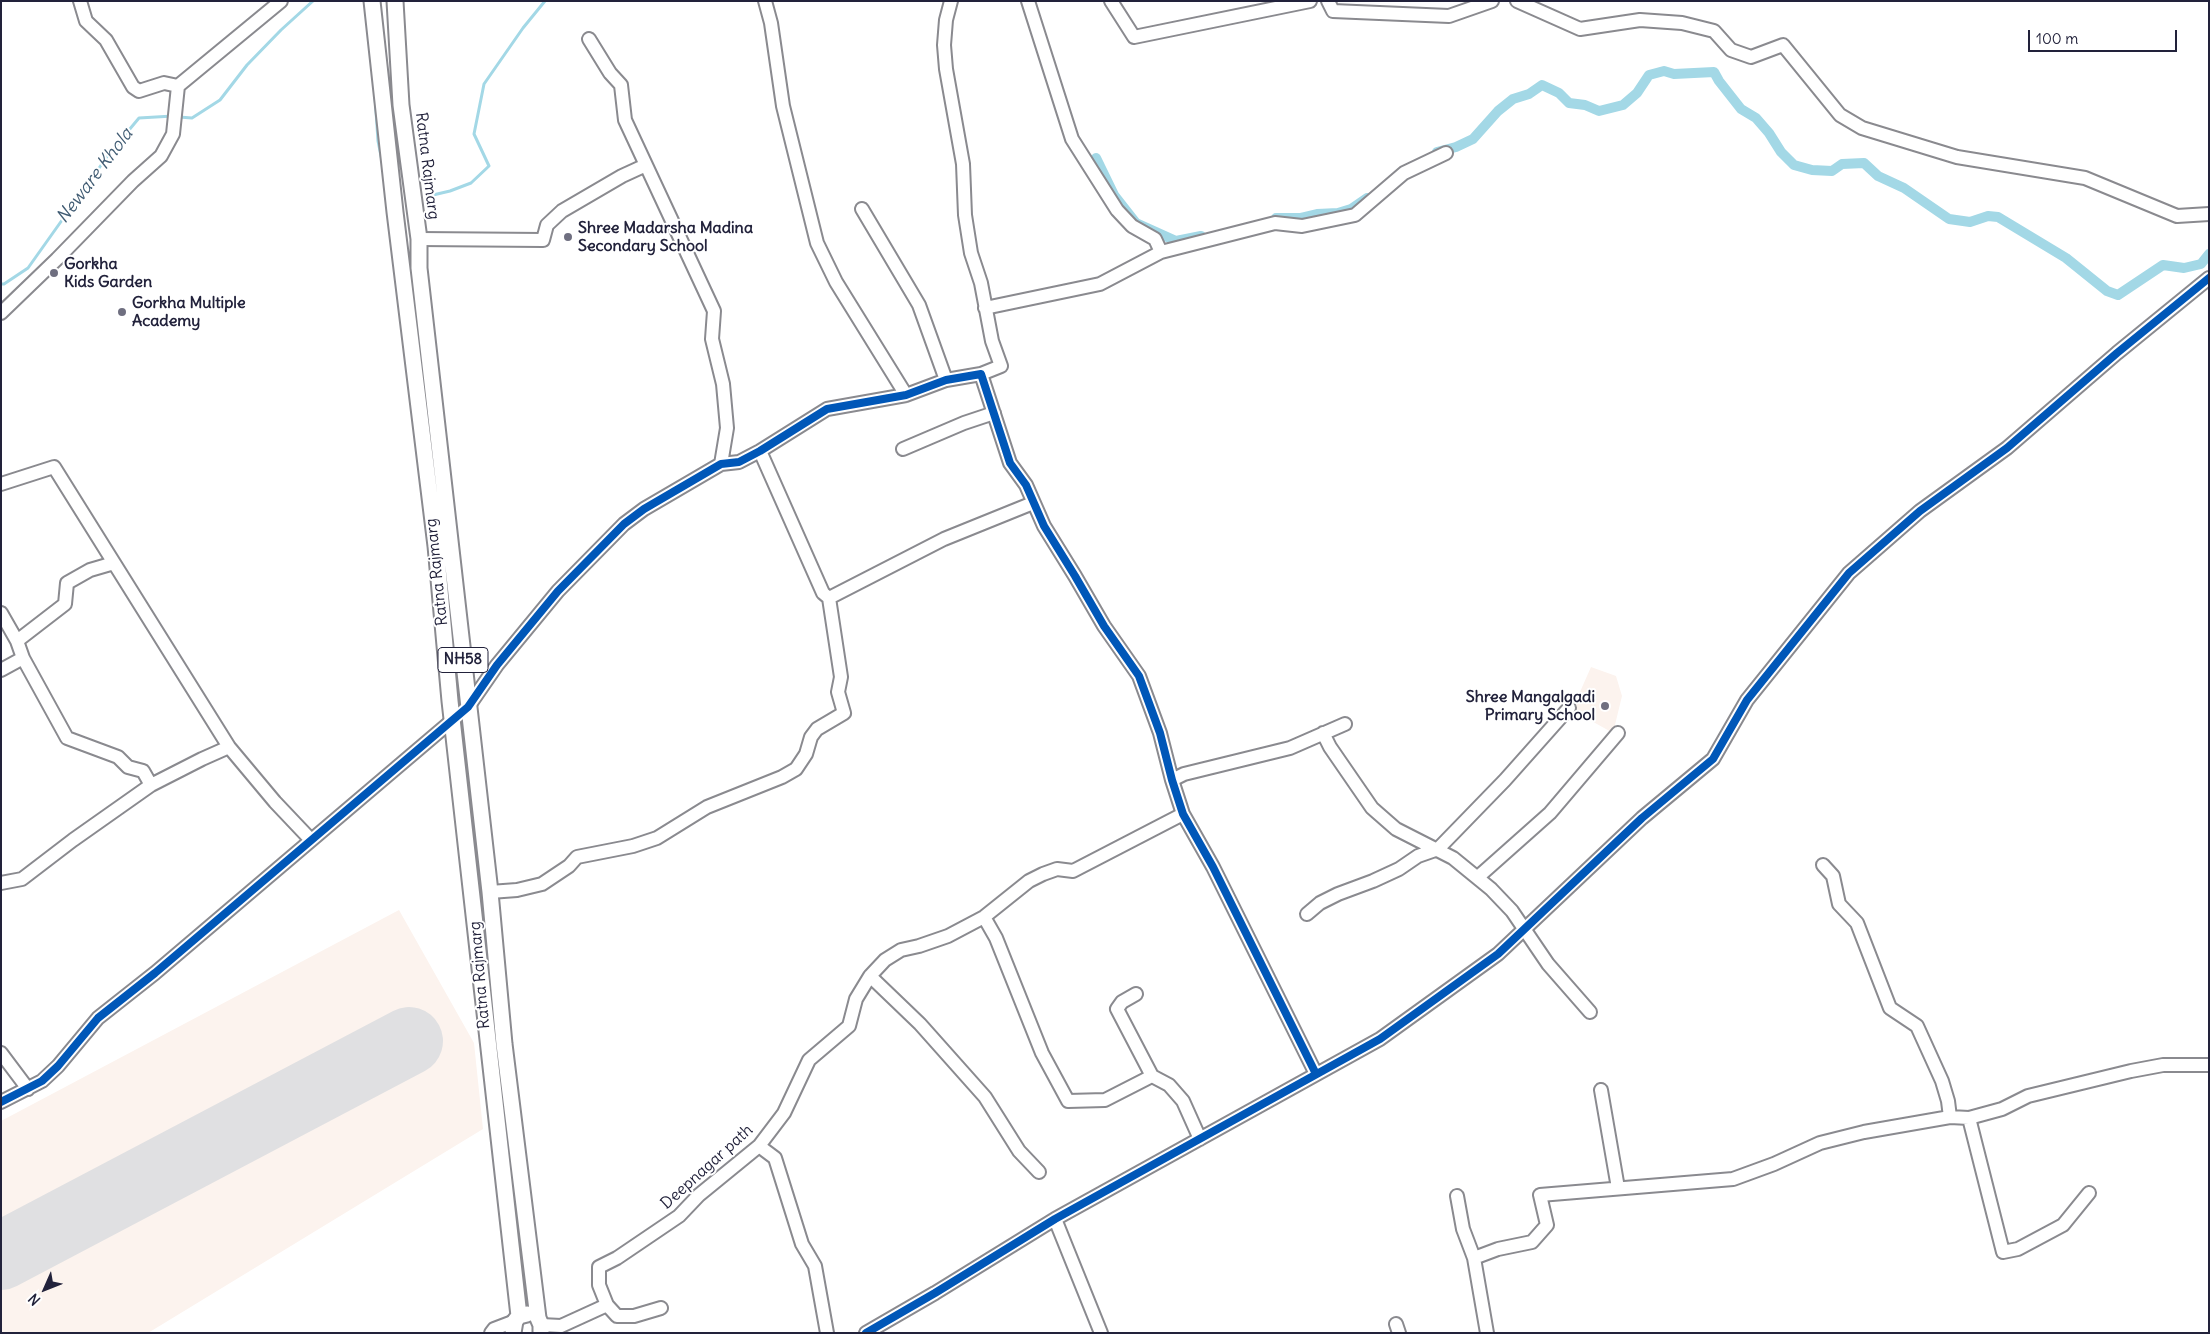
<!DOCTYPE html>
<html>
<head>
<meta charset="utf-8">
<style>
  body { margin:0 }
  #map { position:relative; width:2210px; height:1334px; overflow:hidden; background:#fff; font-family:Delius,sans-serif }
  canvas { display:block }
  .frame { position:absolute; inset:0; border:2px solid #22223b; pointer-events:none }
  .north { position:absolute; left:20px; top:1264px; width:50px; height:50px; -webkit-text-stroke:4px #fff; paint-order:stroke; rotate:226deg; font-size:14px; font-weight:700; line-height:20px; text-align:center; color:#22223b }
  .north::after { content:''; display:block; margin:auto; width:18px; height:22px; background:#22223b; clip-path:polygon(50% 0,100% 100%,50% 72%,0 100%) }
  .scale { position:absolute; left:2028px; top:30px; width:149px; height:22px; box-sizing:border-box; border:2px solid #22223b; border-top:0; padding-left:6px; font-size:15px; line-height:18px; white-space:nowrap; color:#22223b; -webkit-text-stroke:4px #fff; paint-order:stroke }
</style>
</head>
<body>
<div id="map">
<canvas width="2210" height="1334"></canvas>
<div class="frame"></div>
<div class="north">N</div>
<div class="scale">100 m</div>
</div>
<script>
const context = document.querySelector('canvas').getContext('2d');
context.lineJoin = 'round';
function fillPath(path, color) { context.fillStyle = color; context.fill(path, 'evenodd'); }
const shape = rows => new Path2D(rows.map(r => 'M' + r).join(''));
function trace(path, color, width, dash) { context.strokeStyle = color; context.lineWidth = width; context.lineCap = dash ? 'butt' : 'round'; context.setLineDash(dash || []); context.stroke(path); }
function label(font, color, halo, rows, align = 'center') {
  context.font = font + ' Delius,sans-serif'; context.lineWidth = 4; context.setLineDash([]); context.textBaseline = 'middle'; context.strokeStyle = halo; context.fillStyle = color; for (const [text, x, y, turn = 0] of rows) {
    context.save(); context.translate(x, y); context.rotate((+turn || 0) * Math.PI / 180); context.textAlign = isNaN(turn) ? turn : align; if (halo) context.strokeText(text, 0, 0); context.fillText(text, 0, 0); context.restore();
  }
}
const built = shape([
  [1591,667,1616,676,1622,696,1613,733,1572,710],
  [399,910,474,1043,483,1129,148,1333,1,1333,1,1121]
]);
const stream = shape([
  [375,96,378,141,383,166],
  [179,117,192,118,220,100,247,65,281,30,313,1],
  [433,195,450,191,471,183,489,166,474,134,484,84,523,28,545,1],
  [1,284,4,284,28,268,109,154,139,118,173,116]
]);
const canal = shape([
  [1437,152,1456,147,1473,139,1498,111,1513,99,1529,94,1542,85,1559,93,1569,103,1585,105,1599,111,1623,105,1637,93,1649,75,1664,71,1674,74,1714,72,1719,81,1741,109,1756,118,1769,133,1781,152,1794,165,1812,170,1832,171,1842,164,1864,163,1878,176,1904,188,1949,219,1970,222,1988,216,1998,217,2066,258,2107,291,2118,295,2163,265,2184,268,2201,264,2209,254],
  [1096,158,1114,195,1136,223,1176,241,1201,236],
  [1276,218,1300,218,1317,214,1338,213,1351,209,1367,198]
]);
const runway = shape([
  [1,1256,409,1041]
]);
const minor = shape([
  [80,1,86,21,106,40,133,87,139,91,164,83,178,86],
  [765,1,771,23,783,106,817,243,836,282,906,395],
  [951,1,946,20,944,45,946,69,963,164,965,215,971,253,981,283,992,341,1001,366,981,374],
  [1028,1,1072,139,1117,210,1132,226,1155,239,1161,252],
  [1111,1,1134,37,1310,1],
  [1328,1,1333,11,1449,16,1492,1],
  [1517,1,1580,29,1640,20,1682,23,1714,31,1731,50,1751,57,1783,45,1840,115,1862,128,1957,157,2085,178,2177,216,2209,214],
  [589,39,610,73,621,85,625,120,714,311,712,339,723,384,727,428,721,464],
  [862,209,919,305,946,380],
  [419,239,543,240,547,225,562,211,622,176,646,165],
  [985,308,1100,284,1161,252,1275,223,1302,226,1355,215,1404,173,1446,153],
  [1,313,57,259,133,181,161,156,173,134,178,86,281,1],
  [903,449,964,423,994,413],
  [760,451,823,593,829,598],
  [1,484,54,467,229,747,275,802,311,840],
  [1,613,17,641,23,658,67,738,118,757,128,767,143,771,151,785],
  [17,641,65,604,67,583,90,570,114,563],
  [1,670,23,658],
  [1323,733,1330,747,1372,808,1396,829,1453,858,1491,889,1512,911,1548,964,1590,1012],
  [1172,780,1184,774,1290,748,1345,724],
  [1823,865,1833,876,1839,904,1857,923,1890,1008,1917,1026,1942,1081,1948,1101,1950,1117],
  [1478,877,1550,813,1618,733],
  [1,883,22,879,73,840,151,785,202,759,229,747],
  [490,892,517,890,542,884,569,866,577,857,633,846,657,838,707,807,782,777,796,769,806,754,811,737,817,729,844,713,838,692,841,677,829,598,944,539,1033,503],
  [1307,914,1320,903,1338,894,1373,881,1399,869,1418,856,1438,849,1505,780,1569,708],
  [984,917,996,938,1042,1053,1068,1101,1105,1100,1152,1076,1169,1085,1183,1101,1200,1139],
  [870,976,920,1024,985,1097,1019,1151,1039,1172],
  [1136,994,1122,1002,1117,1009,1152,1076],
  [1,1053,28,1089],
  [1601,1090,1618,1188],
  [1,1102,42,1081,58,1066,98,1018,155,973,468,707,497,665,558,591,624,524,644,509,721,464,739,462,760,451,827,409,906,395,946,380,981,374,1010,463,1026,485,1044,526,1075,576,1104,626,1139,676,1160,733,1172,780,1183,814,1213,867,1316,1074],
  [1969,1118,2003,1252,2018,1249,2063,1225,2089,1193],
  [759,1146,775,1158,802,1244,815,1266,827,1333],
  [1457,1196,1463,1229,1474,1258,1487,1333],
  [1055,1219,1101,1333],
  [1474,1258,1498,1249,1532,1242,1547,1225,1540,1195,1733,1179,1774,1164,1820,1143,1864,1132,1950,1117,1969,1118,2002,1109,2028,1096,2131,1071,2163,1065,2209,1065],
  [607,1305,617,1316,634,1316,661,1308],
  [1396,1324,1399,1333],
  [541,1325,561,1326,607,1305,599,1285,599,1267,617,1258,679,1216,699,1195,759,1146,784,1113,809,1060,849,1026,856,999,870,976,885,960,901,950,919,946,948,936,984,917,1029,881,1043,874,1057,869,1073,871,1183,814],
  [491,1333,494,1329,515,1321],
  [866,1333,935,1293,1055,1219,1380,1039,1498,954,1642,818,1713,759,1747,700,1849,573,1920,511,2007,448,2117,353,2209,278]
]);
const major = shape([
  [372,1,395,212,436,546,450,701,519,1316],
  [395,1,401,105,419,239,419,268,490,892,504,1044,538,1318,541,1325,541,1333],
  [513,1333,515,1321,519,1316,527,1314]
]);
const cycleway = shape([
  [1,1102,42,1081,58,1066,98,1018,155,973,468,707,497,665,558,591,624,524,644,509,721,464,739,462,760,451,827,409,906,395,946,380,981,374,1010,463,1026,485,1044,526,1075,576,1104,626,1139,676,1160,733,1172,780,1183,814,1213,867,1316,1074],
  [866,1333,935,1293,1055,1219,1380,1039,1498,954,1642,818,1713,759,1747,700,1849,573,1920,511,2007,448,2117,353,2209,278]
]);
const markers = [
  [568,237,5,"#6f6f80"],
  [54,273,5,"#6f6f80"],
  [122,312,5,"#6f6f80"],
  [1605,706,5,"#6f6f80"]
];
const shields = [
  [463,660,50]
];
const shieldNames = [
  ["NH58",463,660]
];
const streetNames = [
  ["Ratna Rajmarg",427,166,83],
  ["Ratna Rajmarg",437,572,-96],
  ["Ratna Rajmarg",480,975,-95],
  ["Deepnagar path",707,1167,-42]
];
const poiNames = [
  ["Shree Madarsha Madina",578,228],
  ["Secondary School",578,246],
  ["Gorkha",64,264],
  ["Kids Garden",64,282],
  ["Gorkha Multiple",132,303],
  ["Academy",132,321],
  ["Shree Mangalgadi",1595,697,"right"],
  ["Primary School",1595,715,"right"]
];
const waterNames = [
  ["Neware Khola",95,176,-53]
];
fillPath(built, '#fcf3ee');
trace(stream, '#a3d8e6', 3);
trace(canal, '#a3d8e6', 10);
trace(runway, '#e0e0e2', 68);
trace(minor, '#8a8a8f', 16);
trace(major, '#8a8a8f', 19);
trace(minor, '#fff', 12);
trace(major, '#fff', 15);
trace(cycleway, '#0057b8', 8);
for (const [x, y, r, color] of markers) { const dot = new Path2D(); dot.arc(x, y, r, 0, 2 * Math.PI); context.fillStyle = color; context.fill(dot); trace(dot, '#fff', 2); }
for (const [x, y, w] of shields) { const box = new Path2D(); box.roundRect(x - w / 2, y - 12.5, w, 25, 4); context.fillStyle = '#fff'; context.fill(box); trace(box, '#22223b', 1); }
label('bold 15px', '#22223b', null, shieldNames);
label('16px', '#22223b', '#fff', streetNames);
label('bold 16px', '#22223b', '#fff', poiNames, 'left');
label('italic 18px', '#415c73', '#fff', waterNames);
</script>
</body>
</html>
